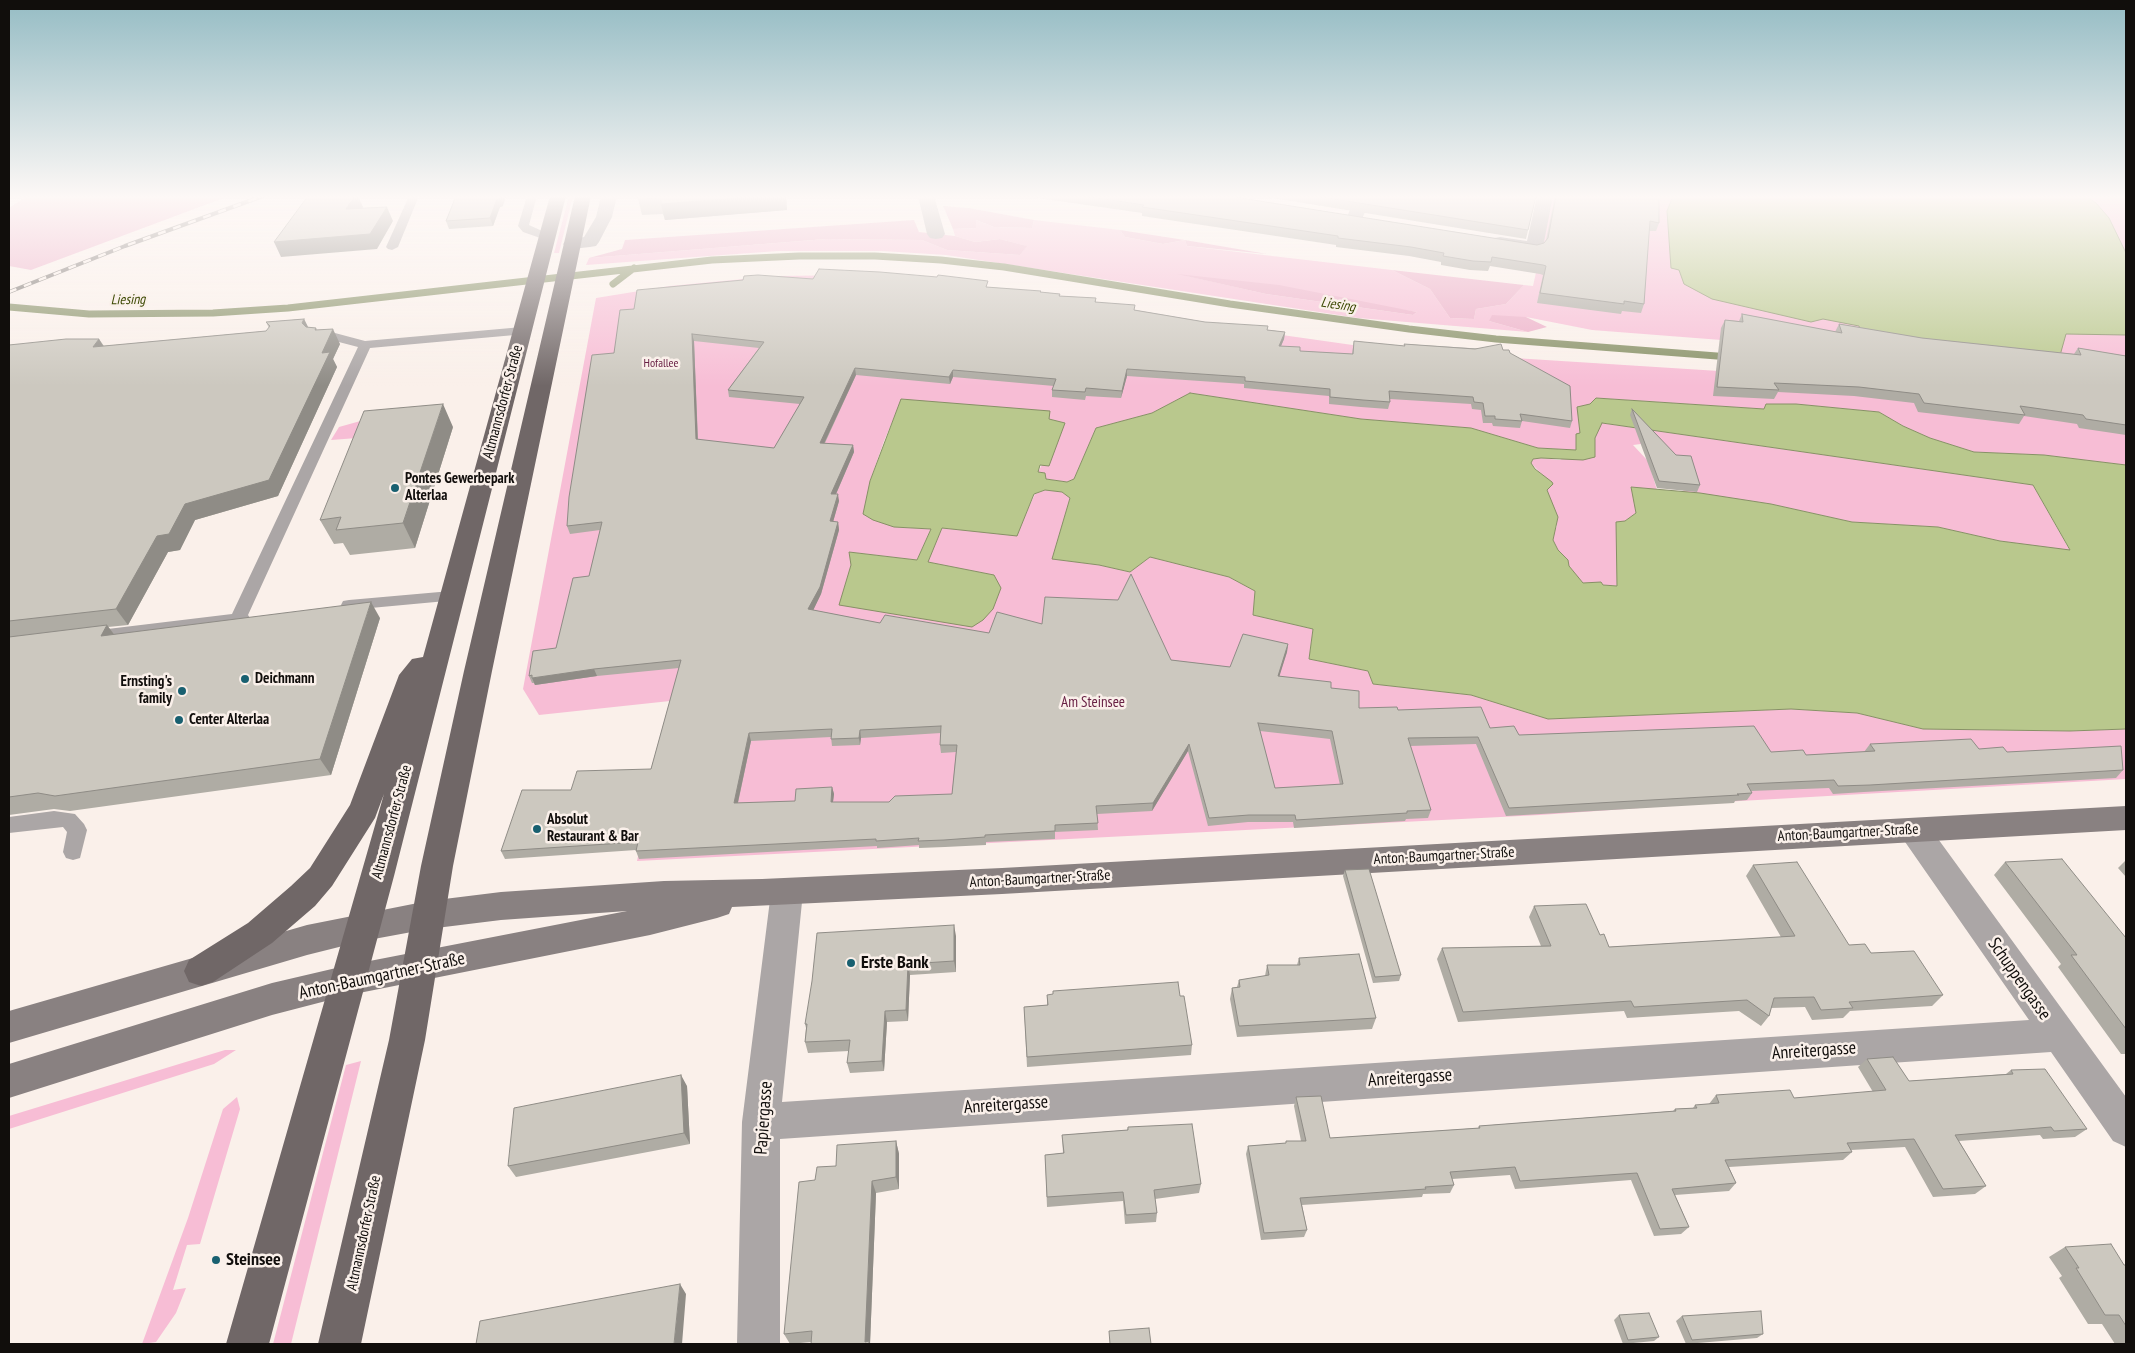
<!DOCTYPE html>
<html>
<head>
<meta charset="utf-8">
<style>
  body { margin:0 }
  #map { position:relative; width:2135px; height:1353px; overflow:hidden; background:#faf0ea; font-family:"PT Sans Narrow",sans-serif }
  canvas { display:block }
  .frame { position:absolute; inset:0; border:10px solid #110e0c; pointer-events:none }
</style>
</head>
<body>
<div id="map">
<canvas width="2135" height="1353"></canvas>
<div class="frame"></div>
</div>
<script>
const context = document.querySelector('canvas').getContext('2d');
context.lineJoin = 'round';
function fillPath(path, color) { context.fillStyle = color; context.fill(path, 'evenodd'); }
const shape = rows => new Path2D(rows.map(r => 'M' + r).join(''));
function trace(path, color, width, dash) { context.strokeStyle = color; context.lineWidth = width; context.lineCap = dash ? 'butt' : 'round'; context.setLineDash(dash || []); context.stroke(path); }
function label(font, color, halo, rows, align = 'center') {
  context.font = font + ' "PT Sans Narrow",sans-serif'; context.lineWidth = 5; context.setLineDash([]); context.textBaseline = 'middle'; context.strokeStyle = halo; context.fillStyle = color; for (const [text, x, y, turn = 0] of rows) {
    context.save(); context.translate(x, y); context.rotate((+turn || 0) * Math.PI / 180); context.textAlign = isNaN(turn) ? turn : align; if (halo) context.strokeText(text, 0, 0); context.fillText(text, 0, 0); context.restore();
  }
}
const green = shape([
  [569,196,573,196,559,253,554,253],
  [1553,196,2126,196,2126,383,1773,344,1592,330,1526,317,1489,321,1528,332,1358,318,946,255,882,251,778,251,586,265,589,258,826,239,922,240,947,250,1020,255,1026,246,1000,239,975,242,955,236,953,229,976,228,976,220,994,227,1032,228,1034,220,1120,230,1125,237,1163,244,1185,240,1187,246,1392,270,1430,289,1450,318,1474,319,1476,309,1506,304,1524,285,1533,286],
  [1183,275,1417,312,1413,315,1266,294],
  [858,275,1388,350,1798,376,2126,414,2126,465,2044,455,1974,452,1930,438,1903,426,1879,412,1796,404,1767,404,1764,409,1597,398,1590,404,1576,450,1538,448,1471,428,1361,419,1190,393,1152,413,1096,428,1074,479,1067,482,1046,479,1038,472,1065,423,1049,419,902,399,884,441,870,481,894,527,931,529,917,560,850,552,994,575,927,562,942,528,1016,535,1035,494,1045,490,1062,492,1070,498,1053,559,1099,565,1130,572,1150,557,1229,577,1255,591,1253,615,1313,629,1309,659,1368,671,1373,684,1471,695,1548,719,1791,709,1857,713,1923,729,2070,731,2126,729,2126,779,1740,801,1540,815,637,861,670,701,539,715,523,689,596,298,670,286,733,280,778,276],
  [364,420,357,438,331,440,339,427],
  [1601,423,2033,485,2070,551,2000,541,1938,527,1852,522,1771,504,1684,492,1656,442,1633,445,1648,461,1657,490,1632,487,1636,513,1625,521,1617,579,1618,586,1582,583,1568,566,1568,560,1558,550,1553,540,1554,532,1557,526,1547,490,1552,485,1531,463,1533,459,1541,458,1560,460,1595,438],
  [225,1050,236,1050,214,1064,9,1129,9,1116],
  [361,1061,291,1344,273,1344,346,1065],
  [237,1097,240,1109,200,1244,187,1245,173,1290,186,1288,176,1313,156,1342,142,1344,188,1218,223,1109]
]);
const forest = shape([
  [27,196,229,196,31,270,9,266,9,208],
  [943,206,969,208,1034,220,1032,228,994,227,976,220,976,228,953,229],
  [914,220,919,232,955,236,975,242,1000,239,1027,246,1020,255,947,250,922,240,826,239,589,258,622,249,625,240],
  [1120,230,1185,240,1267,254,1187,246,1185,240,1163,244,1125,237],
  [1392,270,1524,285,1506,304,1476,309,1474,319,1450,318,1430,289],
  [1177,274,1279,285,1417,312,1413,315,1266,294],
  [1492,315,1526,317,1547,327,1528,332,1489,321]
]);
const water = shape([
  [1673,196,2086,196,2096,203,2109,218,2126,253,2126,335,2066,334,2059,359,1862,334,1859,326,1823,319,1811,322,1712,299,1684,284,1679,270,1671,268,1667,211,1673,196],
  [1190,393,1361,419,1471,428,1538,448,1576,450,1576,434,1580,433,1577,407,1590,404,1596,398,1764,409,1766,404,1796,404,1879,412,1903,426,1930,438,1974,452,2044,455,2126,465,2126,729,2070,731,1923,729,1857,713,1791,709,1548,719,1471,695,1373,684,1368,671,1309,659,1313,629,1253,615,1255,591,1229,577,1150,557,1130,572,1099,565,1052,559,1070,498,1062,492,1045,490,1034,494,1017,536,942,528,928,562,994,575,1001,588,993,609,983,620,972,627,839,605,851,565,849,552,917,560,931,529,894,527,873,520,863,514,870,481,901,399,1050,411,1049,419,1065,423,1049,466,1040,465,1038,472,1045,473,1046,479,1067,482,1074,479,1096,428,1152,413,1190,393],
  [1602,423,2033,485,2070,550,2000,541,1938,527,1852,522,1771,504,1700,493,1631,487,1636,513,1625,521,1616,522,1617,586,1603,585,1601,582,1583,583,1569,566,1568,560,1558,550,1553,540,1558,517,1547,490,1553,484,1552,482,1535,469,1531,463,1533,459,1541,458,1583,460,1595,457,1595,438,1602,423]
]);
const stream = shape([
  [613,284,634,268],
  [9,307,89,314,213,313,288,308,712,260,799,256,875,256,941,260,1004,267,1230,304,1409,329,1496,339,1730,357]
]);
const lane = shape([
  [409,196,419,196,398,247,392,250,388,249,386,247,409,196],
  [527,196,537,196,529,225,551,235,552,237,551,239,543,239,523,232,518,226,527,196],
  [522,327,526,328,528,331,526,334,370,348,248,615,250,618,248,622,91,643,85,641,83,637,85,633,91,631,232,614,358,347,335,341,313,340,311,337,313,334,335,333,365,341,522,327],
  [451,591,457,592,459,596,457,600,349,610,343,609,341,605,343,601,349,600,451,591],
  [54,811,75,814,84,824,87,830,80,858,73,860,66,858,63,852,67,832,63,827,9,833,9,817,54,811]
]);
const street = shape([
  [601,196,617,196,612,217,599,242,596,246,590,247,572,249,566,248,563,244,566,240,584,237,596,217,601,196],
  [918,196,934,196,945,234,942,238,936,239,930,238,927,234,918,196],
  [1356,196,1372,196,1362,219,1360,223,1354,224,1348,223,1346,219,1356,196],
  [1537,196,1553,196,1543,247,1540,251,1534,252,1494,246,1491,242,1494,238,1500,237,1527,241,1537,196],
  [1914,818,1925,821,2126,1097,2126,1147,2113,1141,2051,1052,780,1139,780,1344,737,1344,742,1122,771,892,775,882,787,878,799,882,803,892,782,1102,2029,1020,1903,839,1898,830,1903,821,1914,818]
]);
const secondary = shape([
  [2126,806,2126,830,1002,894,732,907,729,914,717,918,650,935,349,995,272,1015,9,1098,9,1064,272,983,349,965,627,911,501,920,428,929,363,941,307,955,9,1043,9,1011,307,925,428,901,501,892,664,881,762,879,1002,868,2126,806]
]);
const primary = shape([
  [550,196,566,196,394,876,269,1344,226,1344,384,794,375,818,332,886,315,906,272,943,213,982,201,986,189,982,184,971,189,960,248,923,291,886,310,868,350,805,399,675,412,659,423,657,550,196],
  [575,196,591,196,492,671,453,866,425,1040,361,1344,318,1344,389,1040,421,866,464,671,575,196]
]);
const rail = shape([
  [9,292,125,246,263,196]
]);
const wall = shape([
  [456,196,503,206,500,207,493,226,449,229,446,221],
  [638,196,786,196,787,210,665,220,663,214,642,215,638,199],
  [1024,196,1228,196,1537,245,1544,243,1546,240,1555,196,1659,196,1659,223,1656,231,1649,231,1644,304,1641,313,1622,311,1621,314,1537,303,1543,275,1540,274,1490,266,1488,271,1470,270,1441,265,1441,262,1409,256,1336,247,1336,245,1142,216,1142,213],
  [1260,196,1536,196,1526,239],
  [813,279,989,287,1060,294,1060,296,1096,298,1096,302,1135,310,1205,322,1285,332,1284,339,1281,346,1300,351,1352,354,1354,341,1404,346,1404,344,1503,350,1510,353,1572,421,1570,428,1522,421,1520,428,1493,426,1492,423,1483,423,1481,410,1472,409,1471,404,1390,399,1390,402,1388,409,1361,407,1329,404,1329,396,1244,388,1244,384,1127,376,1121,398,1086,396,1085,400,1052,397,1052,390,1054,386,953,377,950,384,856,375,825,443,853,445,854,452,836,494,839,501,833,522,838,522,839,530,821,594,813,610,880,623,989,633,1171,660,1230,667,1288,644,1287,652,1279,676,1331,688,1359,708,1398,710,1490,728,1519,735,1806,755,1864,752,1870,744,1979,749,2007,752,2123,770,2116,778,1864,792,1833,794,1829,788,1751,791,1752,793,1747,800,1735,801,1734,803,1506,816,1476,744,1410,746,1431,810,1428,818,1406,819,1405,821,1294,828,1293,822,1248,822,1208,826,1188,751,1152,811,1097,814,1098,830,1055,832,1055,839,986,842,986,845,945,847,919,848,919,845,877,848,877,846,639,859,636,851,636,850,505,859,501,851,571,790,651,769,679,668,597,676,535,685,534,683,532,683,529,676,556,648,589,576,600,530,570,534,567,526,614,353,634,309],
  [694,341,759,348,728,390,729,397,800,404,774,448,698,440],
  [1260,731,1330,739,1340,785,1275,788],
  [941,733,940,745,941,753,956,752,952,794,889,802,833,802,834,794,832,787,795,801,738,803,751,741,831,737,832,746,860,745,861,738],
  [1742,314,1835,332,1839,324,1922,338,2074,354,2078,348,2126,356,2126,435,2079,428,2077,424,2024,416,2019,424,1918,412,1914,403,1854,396,1778,392,1774,399,1713,396,1721,328,1725,320,1739,321],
  [304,319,308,327,316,328,317,330,340,344,333,359,337,367,278,496,195,520,180,550,168,552,128,625,108,627,114,634,380,618,331,775,70,811,54,809,9,815,9,345,99,339,104,346,266,331,269,328,266,322],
  [1632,409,1700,485,1697,492,1657,488,1630,415],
  [453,427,415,548,350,555,343,543,334,544,320,520],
  [2126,860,2126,877,2118,868],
  [2005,862,2126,938,2126,1054,2121,1054,2058,967,2061,964,1994,875],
  [1753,865,1849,945,1871,953,1943,995,1932,1006,1850,1011,1843,1018,1812,1020,1805,1007,1771,1008,1769,1016,1761,1026,1739,1011,1627,1018,1624,1011,1458,1022,1437,959,1442,948,1541,946,1529,917,1534,906,1600,935,1609,947,1781,937,1746,876],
  [1345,870,1401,975,1399,981,1373,983,1343,876],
  [956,936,956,972,910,975,908,1021,887,1022,884,1071,850,1073,847,1063,849,1051,808,1053,805,1042,806,1028,805,1024],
  [1299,958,1376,1018,1372,1029,1237,1037,1230,999,1232,988,1237,987,1239,980,1265,976,1267,965,1297,965],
  [1047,995,1180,996,1192,1045,1191,1055,1027,1067,1024,1007,1047,1005],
  [1867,1059,1909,1081,2006,1074,2011,1070,2087,1129,2075,1137,2043,1139,2040,1135,1959,1141,1986,1186,1975,1194,1933,1197,1905,1147,1851,1150,1852,1152,1843,1160,1729,1167,1736,1183,1729,1191,1675,1195,1689,1227,1681,1234,1654,1236,1631,1180,1515,1189,1510,1175,1452,1179,1454,1185,1450,1193,1423,1194,1422,1197,1302,1205,1307,1230,1304,1237,1261,1240,1246,1154,1248,1146,1286,1143,1286,1141,1301,1141,1294,1106,1296,1097,1330,1138,1478,1128,1479,1126,1673,1111,1675,1109,1693,1108,1695,1105,1709,1104,1716,1095,1794,1098,1873,1092,1858,1067],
  [687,1086,690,1144,516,1177,508,1166],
  [1128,1127,1201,1184,1199,1193,1155,1199,1157,1213,1156,1222,1125,1224,1123,1201,1047,1207,1045,1155,1063,1153,1062,1135,1127,1130],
  [896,1141,899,1154,899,1189,876,1193,870,1344,811,1344,811,1342,790,1344,784,1334,815,1180,836,1166],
  [2065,1247,2124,1265,2126,1265,2126,1344,2115,1344,2102,1324,2088,1324,2059,1278,2062,1276,2049,1257],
  [1619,1315,1659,1337,1654,1341,1623,1344,1614,1320],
  [1682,1316,1763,1334,1757,1338,1686,1344,1676,1321]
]);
const shadedWall = shape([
  [355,196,358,196,363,207,353,224,346,209],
  [501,196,506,196,503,206,500,207,493,226,490,218,497,199],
  [758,196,786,196,787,210,665,220,661,204],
  [387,207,393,221,377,249,281,257,274,242],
  [304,319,311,333,302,323],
  [333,329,340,344,333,359,337,367,278,496,195,520,180,550,168,552,128,625,116,609,157,536,185,504,322,353],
  [1285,332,1284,339,1278,353,1279,346],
  [692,334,694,341,698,447,696,439],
  [99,339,108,354,93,347],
  [855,368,856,375,821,450,820,443],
  [1127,369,1127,376,1121,398,1122,391],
  [953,370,953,377,950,384,949,377],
  [443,404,453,427,415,548,403,523],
  [853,445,854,452,833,501,831,494],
  [838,494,839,501,831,529,830,521],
  [838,522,839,530,821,594,810,617,808,609],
  [371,602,380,618,331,775,320,759],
  [107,625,119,641,101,636],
  [1288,644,1287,652,1277,684,1278,676],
  [594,669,597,676,535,685,532,678],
  [860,730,861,738,860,745,859,738],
  [749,733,751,741,736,811,734,803],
  [1189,744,1188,751,1152,811,1153,803],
  [832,787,834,794,832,809,831,802],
  [954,925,956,936,956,972,954,961],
  [908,964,910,975,908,1021,906,1010],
  [885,1011,887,1022,884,1071,882,1061],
  [681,1075,687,1086,690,1144,684,1133],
  [896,1141,899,1154,899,1189,896,1177],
  [872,1181,876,1193,870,1344,866,1344,865,1342],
  [680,1284,686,1294,682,1344,674,1344]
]);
const building = shape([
  [308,196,355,196,346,209,387,207,370,234,274,242,308,196],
  [456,196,501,196,500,198,497,199,490,218,446,221,456,196],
  [638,196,758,196,661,204,661,198,638,199,638,196],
  [1084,196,1228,196,1537,245,1544,243,1548,238,1556,196,1659,196,1659,223,1650,221,1644,304,1624,301,1624,304,1540,293,1546,266,1543,265,1492,257,1491,262,1473,261,1443,256,1444,253,1411,247,1338,238,1338,236,1142,207,1144,205,1084,196],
  [1315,196,1536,196,1528,230,1315,196],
  [819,269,880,272,937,277,938,275,988,281,986,287,1041,291,1040,292,1060,294,1059,296,1096,298,1095,302,1135,305,1134,310,1205,322,1268,326,1267,330,1285,332,1279,346,1300,347,1300,351,1353,354,1354,341,1405,346,1404,344,1475,349,1501,344,1503,350,1509,350,1510,353,1570,386,1572,421,1520,414,1522,421,1495,419,1495,416,1485,416,1483,403,1474,402,1473,397,1389,391,1390,402,1363,400,1330,397,1330,389,1245,381,1245,377,1127,369,1122,391,1086,388,1085,392,1052,390,1056,379,953,370,949,377,855,368,820,443,853,445,831,494,838,494,830,521,838,522,820,587,808,609,880,623,885,615,989,633,997,612,1042,624,1045,597,1118,600,1131,574,1171,660,1230,667,1243,634,1288,644,1278,676,1331,682,1331,688,1359,691,1359,708,1397,707,1398,710,1481,707,1490,728,1514,726,1519,735,1754,726,1771,752,1803,750,1806,755,1875,751,1870,744,1971,739,1979,749,2003,747,2007,752,2121,746,2123,770,1870,785,1838,786,1834,780,1747,784,1752,793,1737,794,1739,795,1509,808,1478,737,1408,738,1431,810,1407,811,1407,813,1296,820,1295,815,1249,815,1209,818,1189,744,1153,803,1096,806,1098,823,1055,825,1055,831,985,835,985,837,944,840,918,841,919,838,876,841,876,839,636,851,638,842,501,851,522,790,571,790,577,771,651,769,681,660,594,669,532,678,532,675,529,676,533,651,556,648,573,578,589,576,602,522,567,526,569,497,592,355,614,353,620,310,634,309,637,290,743,280,744,276,758,275,813,279,819,269],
  [692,334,764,342,728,390,804,397,774,448,696,439,692,334],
  [1258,723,1332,731,1343,784,1275,788,1258,723],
  [941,726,940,745,957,745,952,794,895,796,889,802,831,802,832,787,796,789,795,801,734,803,749,733,832,729,831,739,859,738,860,730,941,726],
  [1742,314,1842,333,1839,324,1922,338,2081,355,2078,348,2126,356,2126,425,2086,419,2083,415,2020,406,2025,415,1924,403,1919,394,1859,387,1774,383,1779,390,1717,387,1725,320,1743,322,1742,314],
  [304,319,302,323,306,327,316,328,315,330,333,329,322,353,330,352,269,480,185,504,169,534,157,536,116,609,9,621,9,345,66,339,99,339,93,347,266,331,270,326,266,322,304,319],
  [443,404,403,523,336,530,341,517,320,520,364,411,443,404],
  [1632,409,1676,455,1691,456,1700,485,1659,481,1632,409],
  [371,602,320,759,55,796,38,793,9,797,9,637,107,625,101,636,371,602],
  [2062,859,2126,938,2126,1029,2071,955,2077,955,2005,862,2062,859],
  [1797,862,1849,945,1865,944,1871,953,1914,951,1943,995,1849,1002,1853,1008,1821,1010,1814,997,1774,998,1769,1016,1747,1000,1634,1007,1631,1001,1463,1012,1442,948,1551,946,1534,906,1586,904,1600,935,1604,934,1609,947,1795,936,1753,865,1797,862],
  [1369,869,1401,975,1375,977,1345,870,1369,869],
  [954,925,954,961,908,964,906,1010,885,1011,882,1061,847,1063,850,1040,805,1042,807,1024,805,1024,812,981,817,933,954,925],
  [1359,954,1376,1018,1239,1026,1232,988,1240,987,1239,980,1269,975,1267,965,1300,965,1299,958,1359,954],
  [1178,982,1180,996,1184,996,1192,1045,1027,1057,1024,1007,1048,1005,1047,995,1053,994,1053,991,1178,982],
  [1893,1057,1909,1081,2013,1074,2011,1070,2045,1069,2087,1129,2054,1131,2051,1127,1955,1135,1986,1186,1943,1189,1914,1139,1847,1143,1852,1152,1725,1160,1736,1183,1672,1189,1689,1227,1660,1229,1637,1173,1520,1181,1515,1167,1450,1172,1454,1185,1425,1187,1426,1189,1300,1198,1307,1230,1264,1233,1248,1146,1286,1143,1286,1141,1306,1141,1296,1097,1321,1096,1330,1138,1480,1128,1479,1126,1676,1111,1675,1109,1697,1108,1695,1105,1719,1103,1716,1095,1790,1090,1794,1098,1886,1090,1867,1059,1893,1057],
  [681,1075,684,1133,508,1166,514,1108,681,1075],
  [1192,1124,1201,1184,1154,1190,1157,1213,1126,1215,1123,1192,1047,1197,1045,1155,1064,1153,1062,1135,1128,1130,1128,1127,1192,1124],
  [896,1141,896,1177,872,1181,865,1342,869,1341,869,1344,811,1344,812,1331,784,1334,799,1182,815,1180,817,1167,836,1166,837,1145,896,1141],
  [2111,1244,2124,1265,2126,1265,2126,1326,2119,1315,2105,1315,2076,1268,2079,1268,2065,1247,2111,1244],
  [680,1284,674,1344,476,1344,480,1321,680,1284],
  [1761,1311,1763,1334,1692,1340,1682,1316,1761,1311],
  [1649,1313,1659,1337,1628,1340,1619,1315,1649,1313],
  [1149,1328,1151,1344,1110,1344,1109,1331,1149,1328]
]);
const markers = [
  [395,488,5,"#186070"],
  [245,679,5,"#186070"],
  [182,691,5,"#186070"],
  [179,720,5,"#186070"],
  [537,829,5,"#186070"],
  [851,963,5,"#186070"],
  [216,1260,5,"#186070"]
];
const farParknames = [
  ["Hofallee",661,364]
];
const farWaternames = [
  ["Liesing",128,300,-1],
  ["Liesing",1338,305,9]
];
const streetNames = [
  ["Altmannsdorfer Straße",503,402,-75],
  ["Altmannsdorfer Straße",392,822,-75],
  ["Anton-Baumgartner-Straße",1848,833,-3],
  ["Anton-Baumgartner-Straße",1444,856,-3],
  ["Anton-Baumgartner-Straße",1040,879,-3],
  ["Altmannsdorfer Straße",364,1233,-78]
];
const poiNames = [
  ["Pontes Gewerbepark",405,479],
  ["Alterlaa",405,496],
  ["Deichmann",255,679],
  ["Ernsting's",172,682,"right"],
  ["family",172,699,"right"],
  ["Center Alterlaa",189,720],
  ["Absolut",547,820],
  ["Restaurant & Bar",547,837]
];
const parkNames = [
  ["Am Steinsee",1093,703]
];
const nearPoinames = [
  ["Erste Bank",861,963],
  ["Steinsee",226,1260]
];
const nearStreetnames = [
  ["Anton-Baumgartner-Straße",382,976,-12],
  ["Schuppengasse",2019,979,55],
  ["Anreitergasse",1814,1051,-4],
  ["Anreitergasse",1410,1078,-4],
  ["Anreitergasse",1006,1105,-4],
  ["Papiergasse",764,1118,-86]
];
fillPath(green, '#f7bdd5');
fillPath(forest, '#ecadc7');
fillPath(water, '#b9c88d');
trace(water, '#879066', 1);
trace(stream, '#879066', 7);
fillPath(lane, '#aba6a6');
fillPath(street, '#aba6a6');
fillPath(secondary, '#898181');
fillPath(primary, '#706767');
trace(rail, '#78726e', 4);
trace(rail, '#faf0ea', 2.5, [8]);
fillPath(wall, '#afaca4');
fillPath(shadedWall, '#8f8c86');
fillPath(building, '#ccc8bf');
trace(building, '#8f8c86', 1);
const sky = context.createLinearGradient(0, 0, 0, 386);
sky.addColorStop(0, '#95bcc4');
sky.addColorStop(0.51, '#fdf8f6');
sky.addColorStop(1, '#fdf8f600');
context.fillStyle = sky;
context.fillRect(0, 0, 2135, 386);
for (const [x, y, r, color] of markers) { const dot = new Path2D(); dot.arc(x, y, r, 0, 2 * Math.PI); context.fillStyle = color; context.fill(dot); trace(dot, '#faf0ea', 2); }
label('12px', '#692145', '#faf0ea', farParknames);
label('italic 14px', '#3b4802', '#faf0ea', farWaternames);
label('15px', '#110e0c', '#faf0ea', streetNames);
label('bold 15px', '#110e0c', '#faf0ea', poiNames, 'left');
label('15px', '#692145', '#faf0ea', parkNames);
label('bold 18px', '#110e0c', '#faf0ea', nearPoinames, 'left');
label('18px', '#110e0c', '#faf0ea', nearStreetnames);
</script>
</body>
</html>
